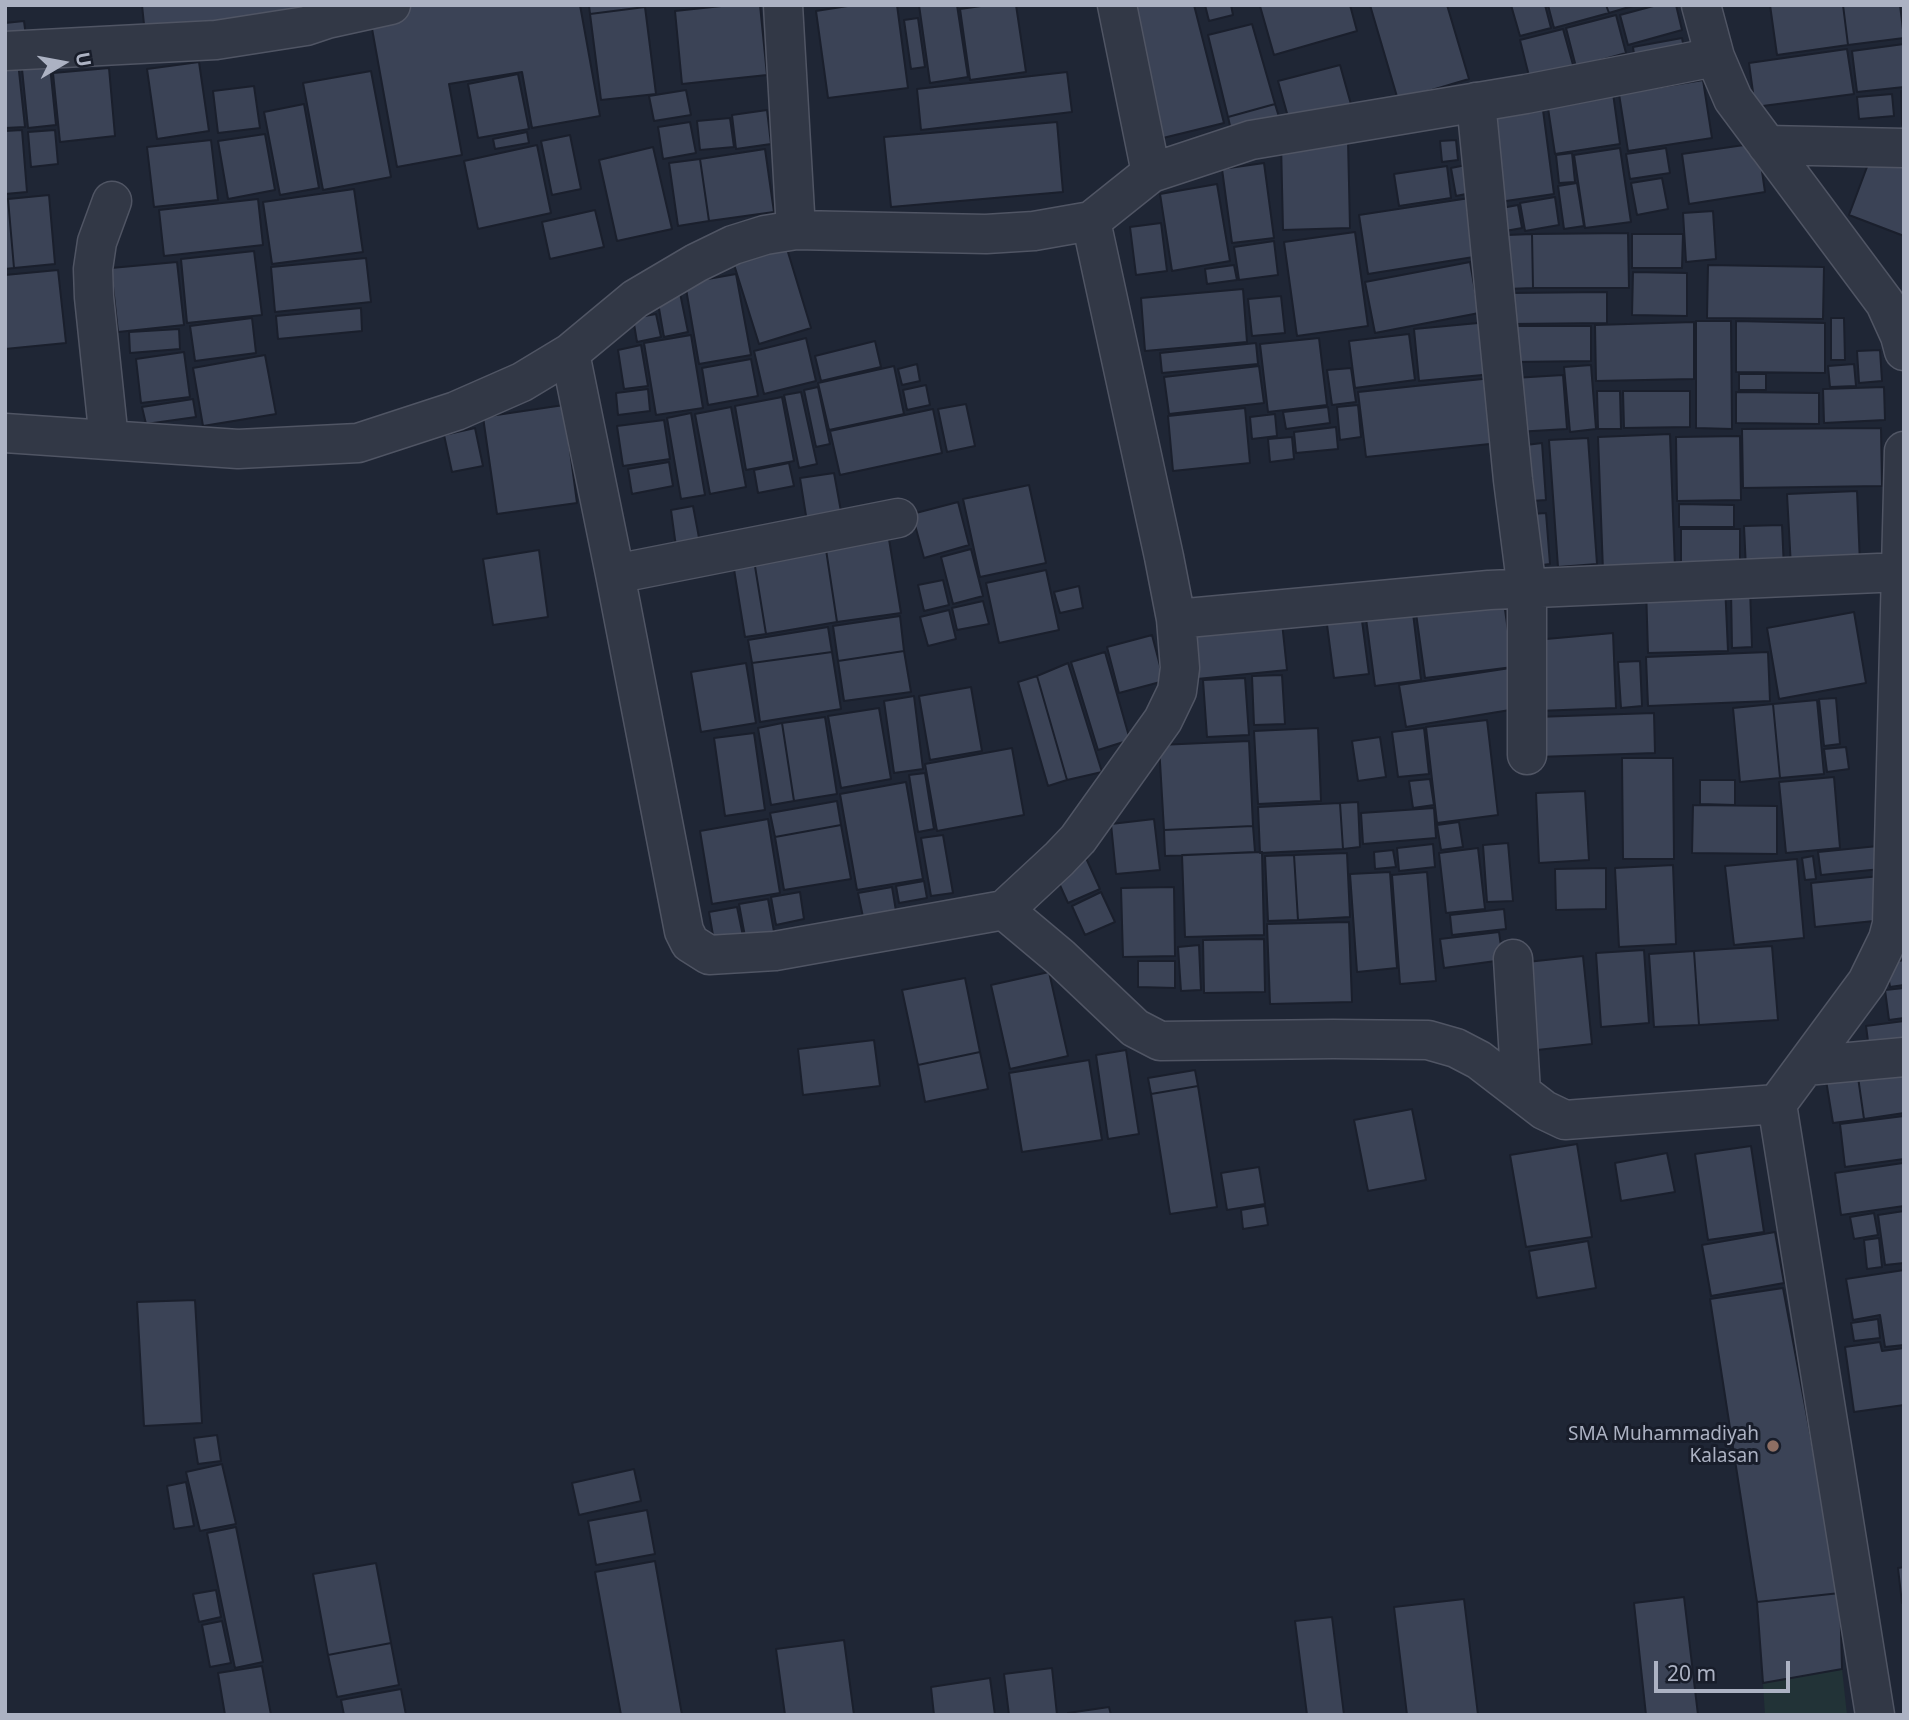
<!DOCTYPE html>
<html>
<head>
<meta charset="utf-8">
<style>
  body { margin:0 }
  #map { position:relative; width:1909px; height:1720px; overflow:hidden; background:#1f2635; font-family:"Noto Sans",sans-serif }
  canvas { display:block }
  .frame { position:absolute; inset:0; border:7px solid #acb2c3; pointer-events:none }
  .north { position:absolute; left:28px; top:28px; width:70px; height:70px; -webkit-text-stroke:5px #181d2a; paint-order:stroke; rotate:80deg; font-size:19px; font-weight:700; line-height:28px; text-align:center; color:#acb2c3 }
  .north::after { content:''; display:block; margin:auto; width:24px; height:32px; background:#acb2c3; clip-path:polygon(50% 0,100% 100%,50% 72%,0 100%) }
  .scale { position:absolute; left:1654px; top:1661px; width:136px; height:32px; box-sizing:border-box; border:4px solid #acb2c3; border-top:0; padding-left:9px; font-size:21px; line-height:24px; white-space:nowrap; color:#acb2c3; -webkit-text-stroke:5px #181d2a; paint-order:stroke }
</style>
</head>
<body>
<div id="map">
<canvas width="1909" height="1720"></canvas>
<div class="frame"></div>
<div class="north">U</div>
<div class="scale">20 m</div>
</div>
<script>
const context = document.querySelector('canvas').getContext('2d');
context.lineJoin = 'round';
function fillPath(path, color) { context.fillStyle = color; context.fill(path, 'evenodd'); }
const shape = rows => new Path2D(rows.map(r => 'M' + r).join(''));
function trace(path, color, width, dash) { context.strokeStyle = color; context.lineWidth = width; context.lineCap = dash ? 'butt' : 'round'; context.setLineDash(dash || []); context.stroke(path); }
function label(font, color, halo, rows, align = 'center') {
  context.font = font + ' "Noto Sans",sans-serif'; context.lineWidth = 6; context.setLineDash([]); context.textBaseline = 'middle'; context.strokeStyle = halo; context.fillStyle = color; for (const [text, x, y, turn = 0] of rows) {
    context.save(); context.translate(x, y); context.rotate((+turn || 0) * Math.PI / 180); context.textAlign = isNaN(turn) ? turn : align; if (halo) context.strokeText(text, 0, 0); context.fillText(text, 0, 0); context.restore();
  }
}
const green = shape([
  [1842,1669,1847,1715,1765,1715,1763,1683]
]);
const building = shape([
  [142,5,312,5,313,17,145,34,142,5],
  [404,5,580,5,600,116,532,128,522,72,449,84,462,155,397,167,369,12,404,5],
  [589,5,645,5,645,7,590,14,589,5],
  [731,5,760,5,767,75,682,84,675,11,731,5],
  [854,5,897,5,908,88,828,98,816,11,854,5],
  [919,5,957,5,968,77,930,83,919,5],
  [988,5,1016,5,1026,72,970,80,960,9,988,5],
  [1141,5,1194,5,1224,123,1163,138,1135,7,1141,5],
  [1205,5,1231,5,1233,15,1209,21,1205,5],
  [1263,5,1350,5,1357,31,1274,55,1260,6,1263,5],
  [1370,5,1447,5,1469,79,1398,100,1370,5],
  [1511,5,1545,5,1551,28,1520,36,1511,5],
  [1548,5,1606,5,1609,13,1554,28,1548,5],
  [1606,5,1636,5,1609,13,1606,5],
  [1657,5,1676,5,1682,30,1628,45,1620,15,1657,5],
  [1770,5,1843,5,1848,45,1777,55,1770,5],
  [1843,5,1900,5,1904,38,1848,45,1843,5],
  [645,7,656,94,601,100,590,14,645,7],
  [1616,15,1626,53,1576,67,1566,28,1616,15],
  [918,18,925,67,911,69,904,20,918,18],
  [24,21,27,44,5,46,5,23,24,21],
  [1252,24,1275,104,1228,117,1208,35,1252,24],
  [1563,29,1575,72,1531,84,1520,40,1563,29],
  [1682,38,1685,53,1635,62,1633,47,1682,38],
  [1904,44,1904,87,1857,92,1852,51,1904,44],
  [1847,49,1854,94,1755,107,1749,63,1847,49],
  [49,56,56,125,28,128,21,59,49,56],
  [18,62,25,127,5,128,5,64,18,62],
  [199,62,209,131,157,139,147,69,199,62],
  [1340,65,1352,108,1290,124,1278,81,1340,65],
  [109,68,115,136,60,142,53,73,109,68],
  [371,71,391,177,323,190,303,83,371,71],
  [1067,72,1072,112,921,130,917,89,1067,72],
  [518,74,529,129,478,138,468,84,518,74],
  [1703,80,1712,138,1628,151,1619,94,1703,80],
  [254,86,260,128,218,133,213,91,254,86],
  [1612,86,1620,144,1555,154,1546,95,1612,86],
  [686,90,691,115,654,121,649,96,686,90],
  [1901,91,1904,91,1904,125,1902,125,1901,91],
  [1892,94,1894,116,1859,119,1857,97,1892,94],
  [304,104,319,188,280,195,264,112,304,104],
  [1275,104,1279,117,1231,130,1228,117,1275,104],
  [767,110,771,144,736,149,732,115,767,110],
  [1543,110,1554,194,1499,202,1488,118,1543,110],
  [730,118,734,147,700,150,697,121,730,118],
  [690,122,696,153,663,159,658,127,690,122],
  [1057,122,1063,192,891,207,884,137,1057,122],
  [22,130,27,192,5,194,5,131,22,130],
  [55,130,58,164,31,167,28,132,55,130],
  [527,132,529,143,495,149,493,139,527,132],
  [265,134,275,190,228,199,218,141,265,134],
  [570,135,581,189,552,195,541,141,570,135],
  [211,140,218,200,154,207,147,147,211,140],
  [1348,140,1350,228,1283,230,1281,142,1348,140],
  [1456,140,1458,160,1442,162,1440,141,1456,140],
  [1758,143,1765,192,1689,204,1682,154,1758,143],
  [537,145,551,213,478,229,464,161,537,145],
  [653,147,672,229,617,241,599,160,653,147],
  [1620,148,1631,222,1585,228,1574,155,1620,148],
  [1666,148,1670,173,1630,179,1626,154,1666,148],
  [765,149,774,212,709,221,700,159,765,149],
  [1873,151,1904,163,1904,236,1849,215,1873,151],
  [1572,153,1575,182,1559,183,1556,155,1572,153],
  [700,159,709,221,678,226,669,163,700,159],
  [1264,163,1274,238,1232,243,1222,169,1264,163],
  [1471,164,1476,192,1456,196,1451,168,1471,164],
  [1447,166,1451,198,1399,206,1394,174,1447,166],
  [1662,178,1668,209,1637,215,1631,183,1662,178],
  [1577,183,1584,226,1564,229,1558,186,1577,183],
  [1217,184,1230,261,1172,271,1160,194,1217,184],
  [354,189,363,252,272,264,263,202,354,189],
  [49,195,55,264,14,268,8,199,49,195],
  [1476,197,1486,255,1368,274,1359,215,1476,197],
  [1555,197,1559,225,1525,231,1520,203,1555,197],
  [5,199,8,199,14,268,5,269,5,199],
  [258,199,263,245,164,256,159,210,258,199],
  [1518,205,1522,228,1500,232,1496,209,1518,205],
  [595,210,604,247,550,259,542,222,595,210],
  [1713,211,1716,259,1686,262,1683,213,1713,211],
  [1161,223,1167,271,1136,275,1130,227,1161,223],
  [1355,232,1368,326,1297,336,1284,242,1355,232],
  [1628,233,1629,288,1533,288,1532,234,1628,233],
  [1532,234,1533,288,1507,289,1507,235,1532,234],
  [1632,234,1683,234,1682,268,1632,268,1632,234],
  [784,239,811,328,759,344,731,255,784,239],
  [1274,241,1278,275,1239,280,1234,247,1274,241],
  [254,251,262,315,187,323,181,259,254,251],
  [366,258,371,302,275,312,271,267,366,258],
  [177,262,184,325,118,332,111,268,177,262],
  [1470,262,1479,313,1375,333,1365,282,1470,262],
  [1234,265,1237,280,1207,284,1205,269,1234,265],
  [1708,265,1824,267,1823,319,1707,318,1708,265],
  [58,270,66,343,5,349,5,275,58,270],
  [1633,272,1687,273,1687,316,1632,315,1633,272],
  [736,274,751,355,699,364,685,283,736,274],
  [1243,289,1247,342,1145,351,1141,298,1243,289],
  [1607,292,1607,323,1510,324,1510,293,1607,292],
  [680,293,688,332,664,337,657,297,680,293],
  [1281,296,1285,333,1252,336,1248,299,1281,296],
  [361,308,362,331,278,339,276,316,361,308],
  [656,314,661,337,637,342,633,318,656,314],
  [252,318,256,353,195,361,190,326,252,318],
  [1831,318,1844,318,1845,360,1831,360,1831,318],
  [1696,321,1731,321,1732,429,1696,428,1696,321],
  [1736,321,1825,323,1825,373,1736,372,1736,321],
  [1489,322,1493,374,1419,381,1414,329,1489,322],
  [1694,322,1694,379,1596,381,1595,325,1694,322],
  [1511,326,1591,326,1591,361,1512,362,1511,326],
  [179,329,180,349,130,353,129,332,179,329],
  [1409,334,1415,380,1355,388,1349,341,1409,334],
  [691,335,703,408,656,415,644,343,691,335],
  [806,338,816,381,764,394,754,351,806,338],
  [1319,338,1327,405,1268,412,1260,344,1319,338],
  [875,341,881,367,821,381,815,356,875,341],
  [1256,343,1258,364,1162,373,1160,353,1256,343],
  [641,345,648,386,624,389,618,350,641,345],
  [1880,350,1882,381,1859,383,1857,351,1880,350],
  [184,352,190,397,141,403,136,359,184,352],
  [265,355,276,414,203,426,193,368,265,355],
  [751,359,758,396,708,405,702,368,751,359],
  [917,364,920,381,902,385,898,369,917,364],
  [1854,364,1856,386,1830,387,1828,366,1854,364],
  [1591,365,1596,429,1570,432,1564,367,1591,365],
  [894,366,904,414,829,430,818,383,894,366],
  [1259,366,1264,403,1169,414,1164,377,1259,366],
  [1351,368,1356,402,1332,405,1327,370,1351,368],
  [1739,374,1766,374,1766,390,1739,390,1739,374],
  [1563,375,1567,429,1516,432,1514,378,1563,375],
  [1492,378,1499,443,1366,457,1358,392,1492,378],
  [926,385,930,405,907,410,903,390,926,385],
  [818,387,830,444,816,447,804,390,818,387],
  [1884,387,1885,420,1824,423,1823,389,1884,387],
  [648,389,650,411,618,415,616,393,648,389],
  [1597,391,1620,391,1621,429,1598,429,1597,391],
  [1623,391,1690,391,1690,427,1624,428,1623,391],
  [801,392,817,464,799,468,784,395,801,392],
  [1736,392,1819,393,1819,424,1736,423,1736,392],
  [782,397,794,461,746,470,735,406,782,397],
  [193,399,196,417,146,424,142,407,193,399],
  [966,404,975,446,947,452,938,409,966,404],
  [564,405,577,503,497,514,483,417,564,405],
  [1358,405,1361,437,1340,440,1337,407,1358,405],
  [731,407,746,487,710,494,695,414,731,407],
  [1328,407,1330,423,1286,429,1283,412,1328,407],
  [1245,408,1250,463,1173,471,1168,416,1245,408],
  [933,409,942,453,840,475,830,431,933,409],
  [691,413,705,495,681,499,667,418,691,413],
  [1275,414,1277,436,1252,439,1250,417,1275,414],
  [664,420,670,459,623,466,617,426,664,420],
  [1336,427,1338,449,1296,453,1294,432,1336,427],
  [475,428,483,466,452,472,444,435,475,428],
  [1881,428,1882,486,1743,488,1742,429,1881,428],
  [1670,434,1675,568,1603,571,1598,437,1670,434],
  [1740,436,1741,500,1677,501,1676,437,1740,436],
  [1292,437,1294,459,1270,462,1268,439,1292,437],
  [1588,438,1597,564,1558,567,1549,440,1588,438],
  [1542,443,1546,500,1531,501,1526,445,1542,443],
  [669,462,673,486,632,494,628,469,669,462],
  [789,463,794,486,758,493,754,470,789,463],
  [834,473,842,517,807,522,800,478,834,473],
  [1029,485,1046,563,980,577,963,499,1029,485],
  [1857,491,1860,564,1791,567,1787,494,1857,491],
  [958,502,969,545,924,558,912,514,958,502],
  [1679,504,1734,505,1734,527,1679,527,1679,504],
  [693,506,700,543,676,547,671,510,693,506],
  [1546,513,1550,564,1535,566,1531,514,1546,513],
  [1782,525,1784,569,1746,569,1744,526,1782,525],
  [1681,529,1740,529,1740,569,1681,569,1681,529],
  [888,533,901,613,837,622,825,543,888,533],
  [825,543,837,622,766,634,753,554,825,543],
  [971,549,983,596,953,604,941,557,971,549],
  [539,550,548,617,493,625,483,559,539,550],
  [753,554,766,634,745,637,732,557,753,554],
  [1046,570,1059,630,999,643,986,583,1046,570],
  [943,580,949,605,924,611,918,585,943,580],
  [1725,584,1728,651,1648,653,1646,587,1725,584],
  [1079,586,1083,608,1060,613,1054,592,1079,586],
  [1750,588,1752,647,1732,648,1731,589,1750,588],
  [1503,595,1513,667,1425,678,1415,606,1503,595],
  [983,601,989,624,957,630,952,608,983,601],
  [1412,605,1421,680,1375,686,1365,611,1412,605],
  [949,610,956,639,928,646,920,617,949,610],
  [1854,612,1866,683,1779,699,1767,628,1854,612],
  [1281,613,1287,670,1197,679,1192,622,1281,613],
  [1361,613,1369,674,1334,678,1326,617,1361,613],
  [900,616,904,651,838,661,833,626,900,616],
  [828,627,832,652,752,663,748,640,828,627],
  [1613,633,1616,708,1537,711,1535,640,1613,633],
  [1152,635,1164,681,1119,693,1107,647,1152,635],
  [904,651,911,692,844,701,838,661,904,651],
  [832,652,841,709,760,722,752,663,832,652],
  [1105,652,1130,740,1098,750,1071,662,1105,652],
  [1768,652,1770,701,1648,706,1646,657,1768,652],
  [1640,661,1642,706,1621,708,1618,662,1640,661],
  [746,663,756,723,701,732,691,672,746,663],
  [1068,663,1102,772,1067,780,1037,676,1068,663],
  [1510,668,1516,709,1406,727,1399,685,1510,668],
  [1282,675,1285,724,1254,725,1252,676,1282,675],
  [1037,676,1067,780,1048,786,1018,682,1037,676],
  [1245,678,1249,735,1207,737,1203,680,1245,678],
  [971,687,982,751,930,760,919,696,971,687],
  [914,696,923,769,894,773,884,701,914,696],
  [1836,698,1840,744,1824,746,1819,699,1836,698],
  [1817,700,1824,774,1780,778,1773,704,1817,700],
  [1773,704,1780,778,1740,782,1733,708,1773,704],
  [879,708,891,779,841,788,828,716,879,708],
  [1654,713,1655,753,1537,757,1535,717,1654,713],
  [825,717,837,794,794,801,782,723,825,717],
  [1487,720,1498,815,1437,823,1426,727,1487,720],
  [782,723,794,801,771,805,758,728,782,723],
  [1318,728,1321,801,1258,804,1254,731,1318,728],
  [1424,728,1429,774,1398,777,1392,732,1424,728],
  [754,733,765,810,725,816,714,738,754,733],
  [1380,737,1386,777,1358,781,1352,741,1380,737],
  [1249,741,1253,826,1164,830,1159,745,1249,741],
  [1846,747,1849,769,1827,772,1824,749,1846,747],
  [1012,748,1024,815,937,831,925,764,1012,748],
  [1622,758,1673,758,1674,859,1623,859,1622,758],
  [925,773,934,829,918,832,909,775,925,773],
  [1834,777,1840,848,1786,853,1779,782,1834,777],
  [1430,779,1434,805,1413,808,1409,781,1430,779],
  [1700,780,1735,780,1735,805,1700,804,1700,780],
  [906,782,923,879,857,890,840,794,906,782],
  [1585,791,1589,860,1539,863,1536,793,1585,791],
  [837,801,841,825,775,837,770,813,837,801],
  [1358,802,1360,847,1343,849,1340,803,1358,802],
  [1340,803,1343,849,1260,853,1258,807,1340,803],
  [1693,805,1777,806,1777,854,1692,853,1693,805],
  [1434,808,1436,838,1363,844,1361,813,1434,808],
  [768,819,780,893,712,904,700,831,768,819],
  [1154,819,1160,870,1116,874,1111,824,1154,819],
  [1459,822,1463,847,1441,850,1437,825,1459,822],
  [841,825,851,879,784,890,775,837,841,825],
  [1253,826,1255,852,1165,856,1164,830,1253,826],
  [943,835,953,893,931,896,921,838,943,835],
  [1508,843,1513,901,1487,902,1483,845,1508,843],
  [1433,844,1435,867,1399,871,1397,848,1433,844],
  [1878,846,1881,869,1821,875,1818,852,1878,846],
  [1478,848,1485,909,1446,913,1439,853,1478,848],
  [1393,850,1396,867,1375,869,1374,852,1393,850],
  [1262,852,1264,935,1185,937,1182,855,1262,852],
  [1347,853,1350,917,1298,920,1294,855,1347,853],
  [1294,855,1298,920,1268,921,1265,856,1294,855],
  [1813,856,1816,879,1805,880,1802,858,1813,856],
  [1086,858,1100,889,1068,903,1054,872,1086,858],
  [1797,859,1804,938,1734,945,1725,866,1797,859],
  [1673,865,1676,944,1619,947,1615,868,1673,865],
  [1606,868,1606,909,1556,910,1555,869,1606,868],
  [1390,872,1397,968,1357,972,1350,874,1390,872],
  [1427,872,1436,981,1400,984,1392,875,1427,872],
  [1880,876,1884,920,1815,927,1811,883,1880,876],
  [924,881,927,898,899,903,896,886,924,881],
  [892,887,896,911,863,917,858,893,892,887],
  [1174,887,1175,956,1123,957,1121,888,1174,887],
  [800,892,804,919,776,925,771,897,800,892],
  [1101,892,1115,922,1085,935,1072,906,1101,892],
  [768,899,775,937,746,942,739,904,768,899],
  [737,907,743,936,714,941,709,912,737,907],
  [1504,909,1506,929,1452,935,1450,915,1504,909],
  [1349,922,1352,1002,1270,1004,1267,924,1349,922],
  [1499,932,1503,960,1444,968,1440,939,1499,932],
  [1264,939,1265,992,1204,993,1203,940,1264,939],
  [1199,945,1201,990,1181,991,1178,947,1199,945],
  [1772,946,1778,1020,1699,1025,1694,951,1772,946],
  [1644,950,1649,1023,1601,1027,1596,953,1644,950],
  [1694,951,1699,1025,1654,1027,1649,954,1694,951],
  [1583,956,1592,1044,1537,1050,1527,962,1583,956],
  [1904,960,1904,985,1890,987,1886,963,1904,960],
  [1138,961,1175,961,1175,988,1138,987,1138,961],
  [1049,972,1068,1056,1010,1069,991,985,1049,972],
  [965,978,980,1052,918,1065,902,990,965,978],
  [1904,988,1904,1018,1889,1020,1885,990,1904,988],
  [1904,1021,1904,1053,1870,1057,1866,1026,1904,1021],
  [874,1040,880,1086,803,1095,798,1049,874,1040],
  [1126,1050,1139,1134,1108,1139,1096,1055,1126,1050],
  [980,1052,988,1089,925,1102,918,1065,980,1052],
  [1089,1060,1102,1140,1022,1152,1009,1073,1089,1060],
  [1904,1063,1904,1113,1864,1119,1857,1070,1904,1063],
  [1195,1070,1198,1086,1151,1094,1148,1078,1195,1070],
  [1857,1070,1864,1119,1833,1123,1825,1074,1857,1070],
  [1198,1086,1217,1207,1170,1214,1151,1094,1198,1086],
  [1412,1109,1426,1180,1368,1191,1354,1120,1412,1109],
  [1904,1116,1904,1159,1845,1167,1840,1124,1904,1116],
  [1577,1144,1592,1237,1526,1247,1510,1155,1577,1144],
  [1751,1146,1764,1232,1708,1240,1695,1154,1751,1146],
  [1667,1153,1675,1192,1621,1201,1615,1163,1667,1153],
  [1903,1163,1904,1206,1841,1215,1835,1173,1903,1163],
  [1259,1167,1265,1204,1227,1210,1221,1173,1259,1167],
  [1265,1206,1268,1225,1243,1229,1241,1210,1265,1206],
  [1904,1211,1904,1263,1885,1265,1878,1215,1904,1211],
  [1874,1213,1878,1235,1854,1239,1850,1217,1874,1213],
  [1775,1232,1784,1283,1711,1296,1702,1245,1775,1232],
  [1879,1238,1882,1267,1867,1269,1864,1240,1879,1238],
  [1588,1241,1596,1288,1537,1298,1529,1251,1588,1241],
  [1904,1270,1904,1345,1885,1347,1880,1315,1853,1320,1846,1279,1904,1270],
  [1783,1288,1840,1593,1757,1602,1710,1299,1783,1288],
  [195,1300,202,1423,144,1426,137,1302,195,1300],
  [1878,1319,1880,1338,1854,1341,1851,1323,1878,1319],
  [1880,1342,1882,1351,1904,1348,1904,1405,1854,1412,1845,1347,1880,1342],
  [217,1435,221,1461,198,1464,194,1438,217,1435],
  [222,1464,236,1524,200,1531,186,1472,222,1464],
  [634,1469,641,1501,579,1515,572,1483,634,1469],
  [186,1482,194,1526,174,1529,167,1486,186,1482],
  [647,1510,655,1554,596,1565,588,1521,647,1510],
  [236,1527,263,1662,235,1668,207,1533,236,1527],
  [655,1561,682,1715,621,1715,595,1572,655,1561],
  [376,1563,391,1643,328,1655,313,1574,376,1563],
  [1904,1567,1904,1603,1902,1603,1898,1568,1904,1567],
  [216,1590,221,1617,199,1622,193,1594,216,1590],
  [1840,1593,1842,1669,1763,1683,1757,1602,1840,1593],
  [1684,1597,1698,1715,1646,1715,1634,1603,1684,1597],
  [1464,1599,1478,1715,1407,1715,1394,1607,1464,1599],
  [1332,1617,1344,1715,1307,1715,1295,1621,1332,1617],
  [222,1621,231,1663,210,1667,202,1625,222,1621],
  [844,1640,854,1715,785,1715,776,1649,844,1640],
  [391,1643,399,1685,337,1697,328,1655,391,1643],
  [262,1666,271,1715,225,1715,218,1673,262,1666],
  [1052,1668,1057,1715,1009,1715,1004,1674,1052,1668],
  [990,1678,995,1715,934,1715,931,1687,990,1678],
  [401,1689,406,1715,344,1715,341,1700,401,1689],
  [1109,1707,1111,1715,1068,1715,1068,1713,1109,1707]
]);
const street = shape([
  [783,5,796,230],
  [1117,5,1151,173],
  [1701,5,1715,57,1733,99,1885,303,1900,336,1904,351],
  [5,51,216,40,306,26,327,19,391,5],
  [1476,102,1513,480,1527,590,1527,755],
  [1767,145,1904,148],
  [570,353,615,574,684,931,690,943,709,955,775,951,1004,910,1059,859,1078,839,1163,720,1177,691,1180,668,1176,619,1164,557,1091,221],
  [5,433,238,449,358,443,456,411,522,382,570,353,635,299,696,263,733,245,765,235,796,230,986,234,1034,231,1091,221,1151,173,1251,140,1526,94,1715,57],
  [109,440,94,297,93,269,97,242,112,201],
  [615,574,898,518],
  [1176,619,1489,590,1901,572],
  [1004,910,1060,957,1135,1028,1160,1041,1333,1039,1428,1040,1456,1048,1479,1060,1544,1110,1565,1120,1777,1104],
  [1513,959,1521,1092],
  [1806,1066,1904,1057],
  [1875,1715,1777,1104,1867,982,1888,939,1892,924,1904,451]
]);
const markers = [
  [1773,1446,7,"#8d6e63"]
];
const poiNames = [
  ["SMA Muhammadiyah",1759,1435],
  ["Kalasan",1759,1457]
];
fillPath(green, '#223337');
fillPath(building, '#3b4356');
trace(building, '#1a1f2c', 2);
trace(street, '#505564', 41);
trace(street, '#323846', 38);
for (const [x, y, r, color] of markers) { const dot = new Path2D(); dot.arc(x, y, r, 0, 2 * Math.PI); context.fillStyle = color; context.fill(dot); trace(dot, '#181d2a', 2.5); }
label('19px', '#acb2c3', '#181d2a', poiNames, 'right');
</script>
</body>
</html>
